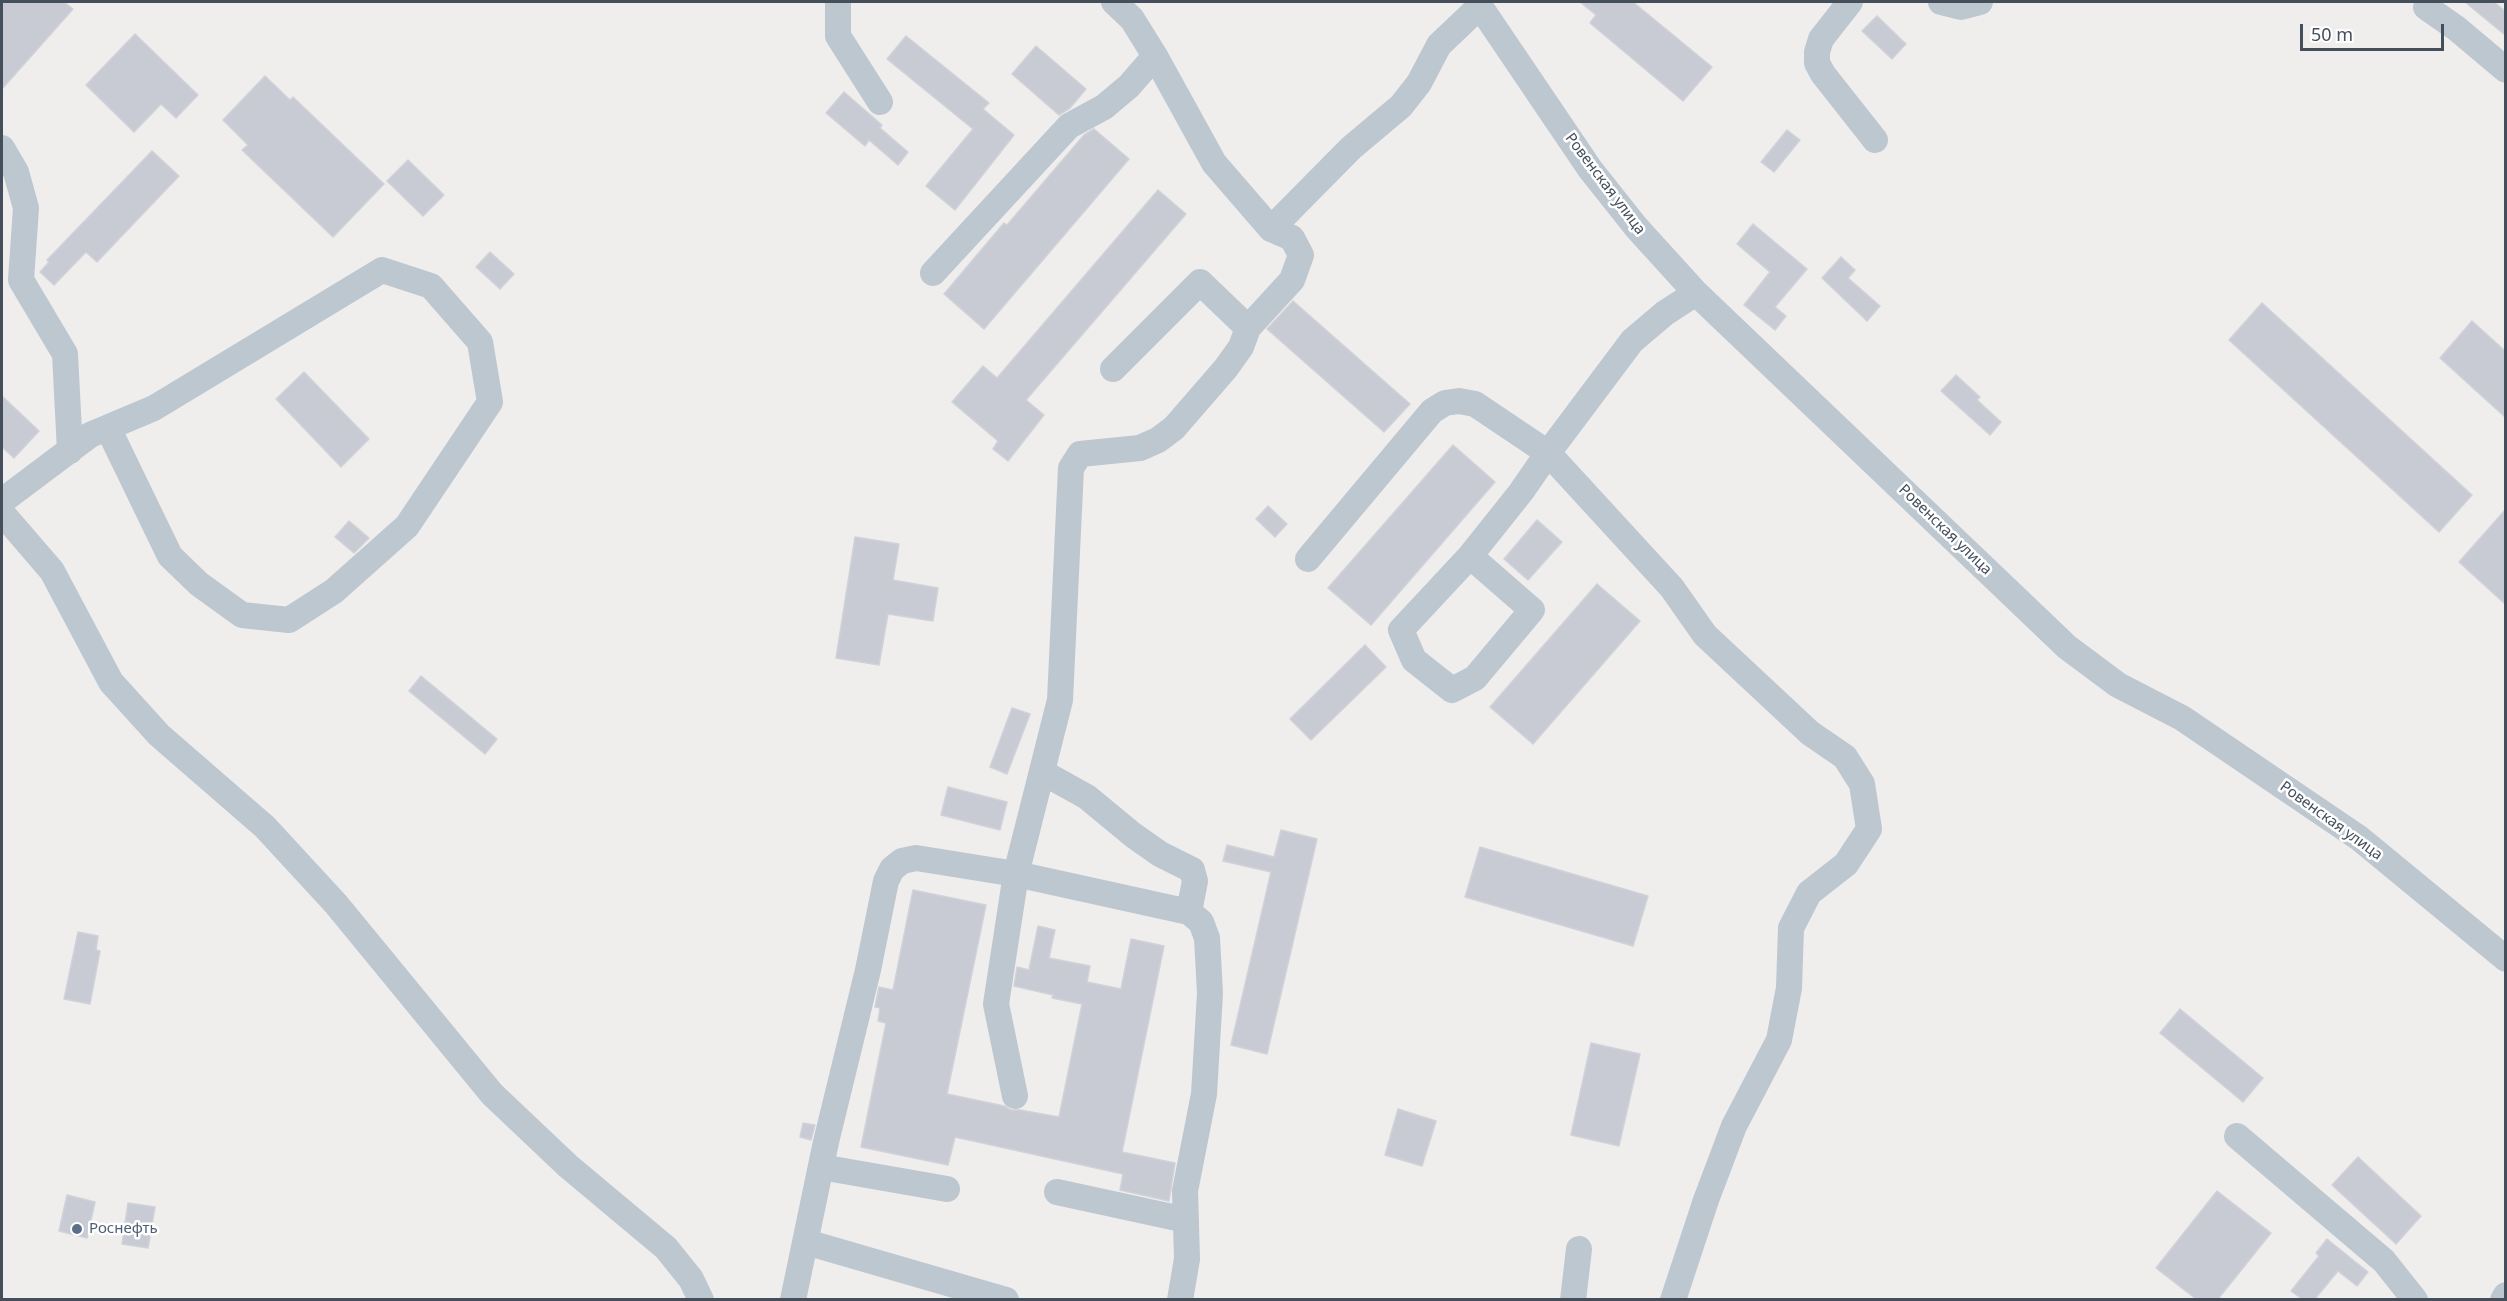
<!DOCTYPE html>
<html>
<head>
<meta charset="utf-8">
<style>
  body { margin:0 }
  #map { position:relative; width:2507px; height:1301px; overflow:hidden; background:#f0eded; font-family:"Noto Sans",sans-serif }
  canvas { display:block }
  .frame { position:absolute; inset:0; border:3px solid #444f5b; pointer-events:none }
  .scale { position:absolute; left:2300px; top:24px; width:144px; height:27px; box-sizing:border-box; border:3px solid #444f5b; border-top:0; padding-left:8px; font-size:18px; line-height:21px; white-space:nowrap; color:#444f5b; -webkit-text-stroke:4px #fff; paint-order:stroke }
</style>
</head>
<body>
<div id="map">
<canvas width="2507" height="1301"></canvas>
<div class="frame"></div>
<div class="scale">50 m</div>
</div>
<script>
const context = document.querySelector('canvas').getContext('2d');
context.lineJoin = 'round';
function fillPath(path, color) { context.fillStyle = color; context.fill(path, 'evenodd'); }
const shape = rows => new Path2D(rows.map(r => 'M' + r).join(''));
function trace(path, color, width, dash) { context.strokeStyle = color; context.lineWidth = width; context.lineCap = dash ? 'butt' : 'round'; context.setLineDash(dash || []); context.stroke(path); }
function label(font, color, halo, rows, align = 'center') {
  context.font = font + ' "Noto Sans",sans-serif'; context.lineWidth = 5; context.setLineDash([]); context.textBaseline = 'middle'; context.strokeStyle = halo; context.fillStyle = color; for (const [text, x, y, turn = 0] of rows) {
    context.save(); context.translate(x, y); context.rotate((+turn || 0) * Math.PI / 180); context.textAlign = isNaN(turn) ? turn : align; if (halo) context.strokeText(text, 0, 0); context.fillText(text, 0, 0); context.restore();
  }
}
const building = shape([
  [2,2,64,2,73,9,2,89,2,2],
  [1580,2,1633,2,1712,67,1683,101,1590,23,1596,15,1580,2],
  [2465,2,2494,2,2505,11,2505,35,2465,2],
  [1877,16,1906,44,1892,59,1862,31,1877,16],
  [135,34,198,95,176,118,161,104,134,132,86,85,135,34],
  [906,36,989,103,983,109,1014,135,955,210,926,186,973,129,887,59,906,36],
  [1036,46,1086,89,1070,108,1059,115,1012,74,1036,46],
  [265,76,290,100,293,97,384,184,333,237,242,150,248,145,223,120,265,76],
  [844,92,882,125,880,128,908,152,898,165,869,140,865,146,826,113,844,92],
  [1094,129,1129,159,984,329,944,294,1004,223,1007,225,1084,135,1094,129],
  [1787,130,1800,140,1774,172,1761,162,1787,130],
  [152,151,179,176,97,262,86,252,54,285,40,272,49,262,47,260,152,151],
  [408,160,444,195,423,216,387,181,408,160],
  [1158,190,1186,214,1026,400,1044,415,1008,461,993,449,998,441,952,402,983,366,997,378,1158,190],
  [1753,224,1807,269,1775,307,1786,316,1775,330,1744,305,1770,272,1737,244,1753,224],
  [490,252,514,274,500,289,476,267,490,252],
  [1841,257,1855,270,1848,278,1880,306,1867,321,1822,278,1841,257],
  [1293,301,1410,404,1384,432,1267,329,1293,301],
  [2262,303,2472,495,2439,532,2229,340,2262,303],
  [2472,321,2505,351,2505,417,2440,358,2472,321],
  [304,372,369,439,341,467,276,399,304,372],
  [1956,375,1980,397,1977,400,2001,422,1990,435,1941,391,1956,375],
  [2,396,39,431,14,458,2,447,2,396],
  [1453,445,1495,482,1371,625,1328,588,1453,445],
  [1268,506,1287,524,1275,537,1256,519,1268,506],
  [2505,510,2505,604,2459,562,2505,510],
  [1537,520,1562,542,1528,580,1504,559,1537,520],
  [349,521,369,538,354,553,335,537,349,521],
  [855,537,899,544,893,580,938,588,933,621,888,614,879,665,836,658,855,537],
  [1597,584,1640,621,1533,744,1490,707,1597,584],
  [1365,645,1386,667,1311,740,1290,719,1365,645],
  [421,676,497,739,485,754,409,691,421,676],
  [1012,708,1030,714,1007,774,990,767,1012,708],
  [948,787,1007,802,1000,830,941,815,948,787],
  [1281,830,1317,839,1267,1054,1231,1045,1271,872,1223,861,1227,845,1274,857,1281,830],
  [1480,847,1648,896,1633,946,1465,897,1480,847],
  [913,890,986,905,947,1094,1004,1106,1011,1110,1020,1110,1059,1117,1082,1004,1052,998,1053,995,1014,986,1017,967,1029,970,1038,926,1055,930,1049,958,1090,966,1087,982,1121,989,1131,939,1164,946,1122,1152,1175,1163,1169,1201,1120,1190,1123,1174,955,1137,948,1165,861,1147,886,1023,878,1021,880,1008,875,1007,879,987,893,990,913,890],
  [78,932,98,936,96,950,100,951,90,1004,64,999,78,932],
  [2180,1009,2263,1078,2243,1102,2160,1033,2180,1009],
  [1591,1043,1640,1054,1619,1146,1571,1135,1591,1043],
  [1398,1109,1436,1121,1422,1166,1385,1155,1398,1109],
  [803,1123,815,1125,811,1140,800,1137,803,1123],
  [2358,1157,2421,1216,2396,1244,2332,1185,2358,1157],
  [2217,1191,2271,1233,2218,1299,2196,1299,2156,1268,2217,1191],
  [67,1195,95,1202,87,1238,59,1231,67,1195],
  [128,1203,155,1207,148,1248,122,1244,128,1203],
  [2327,1239,2368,1272,2357,1286,2338,1271,2315,1299,2302,1299,2291,1291,2319,1256,2316,1253,2327,1239]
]);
const minor = shape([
  [838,2,838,36,880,102],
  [1477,2,1590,169,1636,227,1696,293,2067,647,2118,685,2182,718,2359,838,2506,959],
  [1850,2,1821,39,1817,52,1817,63,1823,74,1875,140],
  [1941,2,1961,7,1980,2],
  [2429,2,2426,7,2456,28,2506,70],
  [2,148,16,172,26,208,21,280,65,354,70,451],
  [1271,229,1351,148,1401,106,1419,83,1439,45,1480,6],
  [933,273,1069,126,1104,107,1129,86,1155,56],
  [1113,369,1200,282,1248,328],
  [2,501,90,435,154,408,382,270,431,286,480,342,490,402,407,526,334,591,289,620,242,615,199,584,170,556,108,428],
  [2,513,52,571,111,682,159,735,265,827,336,904,492,1094,568,1166,666,1248,691,1279,701,1300],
  [1308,559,1432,411,1445,403,1459,401,1475,404,1548,453,1521,492,1470,556,1401,630,1414,660,1452,690,1475,678,1532,610,1470,556],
  [1042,772,1087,797,1133,835,1160,854,1192,870,1195,881,1189,912],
  [1015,1096,996,1004,1016,874,1060,700,1071,468,1080,454,1140,448,1158,440,1174,428,1226,368,1241,347,1248,328,1292,280,1301,255,1292,238,1271,229,1214,163,1155,56,1132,19,1114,2],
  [2237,1136,2384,1261,2415,1300],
  [821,1167,947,1189],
  [1057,1192,1186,1220],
  [806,1242,1006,1300],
  [793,1300,826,1142,868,970,886,881,892,869,902,861,916,858,1016,874,1189,912,1201,922,1207,938,1210,993,1204,1094,1185,1191,1187,1259,1180,1300],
  [1573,1300,1579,1249],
  [1673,1300,1706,1200,1734,1126,1779,1040,1789,988,1791,928,1809,893,1846,864,1869,829,1862,784,1845,757,1810,733,1705,635,1672,588,1548,453,1632,341,1665,313,1696,293],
  [2503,1300,2506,1295]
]);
const markers = [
  [77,1229,6,"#5c6f8a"]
];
const streetNames = [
  ["Ровенская улица",1605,184,53],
  ["Ровенская улица",1945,530,44],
  ["Ровенская улица",2331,821,36]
];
const serviceNames = [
  ["Роснефть",89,1229]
];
fillPath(building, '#c8cbd3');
trace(building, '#d0d2d9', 1.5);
trace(minor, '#bcc7d0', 26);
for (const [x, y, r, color] of markers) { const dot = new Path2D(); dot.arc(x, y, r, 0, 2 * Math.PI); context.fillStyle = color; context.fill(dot); trace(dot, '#fff', 2); }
label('15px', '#444f5b', '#fff', streetNames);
label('15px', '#4e5e75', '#fff', serviceNames, 'left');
</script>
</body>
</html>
